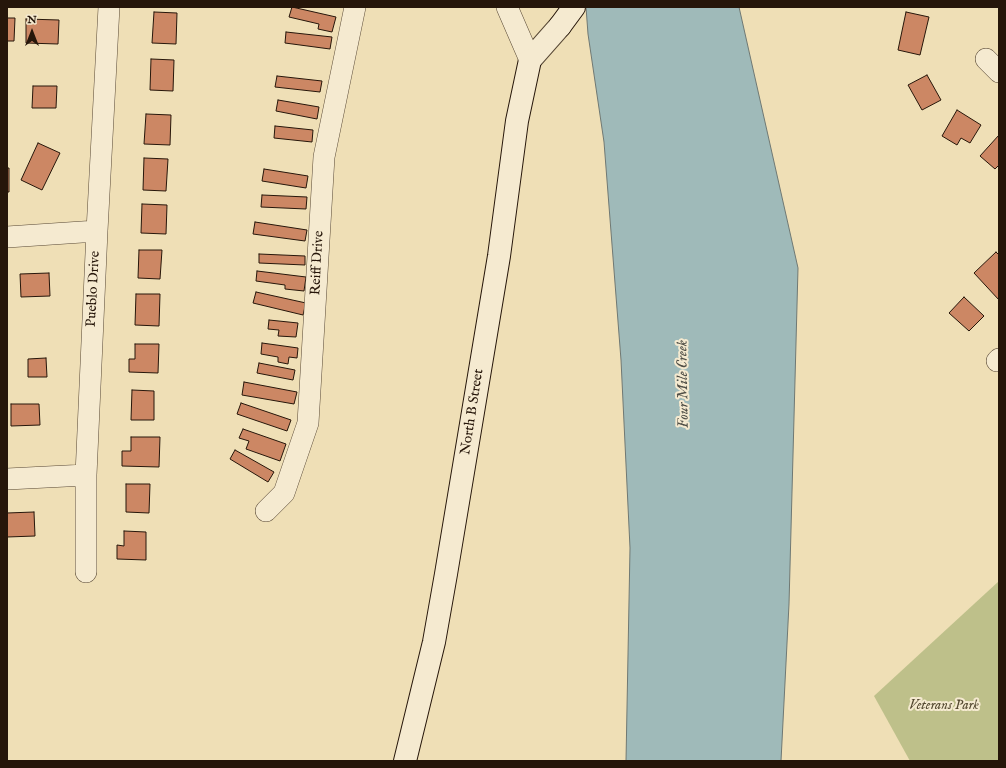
<!DOCTYPE html>
<html>
<head>
<meta charset="utf-8">
<style>
  body { margin:0 }
  #map { position:relative; width:1006px; height:768px; overflow:hidden; background:#efdfb6; font-family:"IM FELL English",serif }
  canvas { display:block }
  .frame { position:absolute; inset:0; border:8px solid #26160a; pointer-events:none }
  .north { position:absolute; left:12px; top:12px; width:40px; height:40px; -webkit-text-stroke:3px #f5ead0; paint-order:stroke; rotate:0deg; font-size:11px; font-weight:700; line-height:16px; text-align:center; color:#26160a }
  .north::after { content:''; display:block; margin:auto; width:14px; height:18px; background:#26160a; clip-path:polygon(50% 0,100% 100%,50% 72%,0 100%) }
</style>
</head>
<body>
<div id="map">
<canvas width="1006" height="768"></canvas>
<div class="frame"></div>
<div class="north">N</div>
</div>
<script>
const context = document.querySelector('canvas').getContext('2d');
context.lineJoin = 'round';
function fillPath(path, color) { context.fillStyle = color; context.fill(path, 'evenodd'); }
const shape = rows => new Path2D(rows.map(r => 'M' + r).join(''));
function trace(path, color, width, dash) { context.strokeStyle = color; context.lineWidth = width; context.lineCap = dash ? 'butt' : 'round'; context.setLineDash(dash || []); context.stroke(path); }
function label(font, color, halo, rows, align = 'center') {
  context.font = font + ' "IM FELL English",serif'; context.lineWidth = 4; context.setLineDash([]); context.textBaseline = 'middle'; context.strokeStyle = halo; context.fillStyle = color; for (const [text, x, y, turn = 0] of rows) {
    context.save(); context.translate(x, y); context.rotate((+turn || 0) * Math.PI / 180); context.textAlign = isNaN(turn) ? turn : align; if (halo) context.strokeText(text, 0, 0); context.fillText(text, 0, 0); context.restore();
  }
}
const green = shape([
  [999,581,999,761,910,761,874,696]
]);
const water = shape([
  [586,7,739,7,798,268,789,604,781,761,626,761,630,548,621,360,604,142,588,34,586,7]
]);
const building = shape([
  [292,7,336,17,332,32,318,29,319,24,289,17,292,7],
  [154,12,177,13,176,44,152,43,154,12],
  [906,12,929,17,920,55,898,50,906,12],
  [7,18,15,18,14,41,7,41,7,18],
  [26,19,59,20,58,44,26,43,26,19],
  [286,32,332,37,330,49,285,43,286,32],
  [151,59,174,60,173,91,150,90,151,59],
  [927,75,941,100,922,110,908,85,927,75],
  [277,76,322,81,320,92,275,87,277,76],
  [33,86,57,86,56,108,32,108,33,86],
  [278,100,319,107,317,119,276,111,278,100],
  [957,110,981,125,970,143,961,138,957,145,942,136,957,110],
  [146,114,171,115,170,145,144,144,146,114],
  [275,126,313,130,312,142,274,138,275,126],
  [999,135,999,165,995,169,980,156,999,135],
  [38,143,60,153,42,190,21,180,38,143],
  [144,158,168,159,166,191,143,190,144,158],
  [7,168,9,168,9,192,7,192,7,168],
  [264,169,308,176,306,188,262,181,264,169],
  [262,195,307,197,306,209,261,207,262,195],
  [142,204,167,205,166,234,141,233,142,204],
  [255,222,307,230,305,241,253,234,255,222],
  [139,250,162,250,160,279,138,278,139,250],
  [996,252,999,255,999,300,974,273,996,252],
  [259,254,305,256,305,265,259,263,259,254],
  [257,271,306,277,304,291,285,289,285,285,256,281,257,271],
  [49,273,50,296,21,297,20,274,49,273],
  [256,292,306,303,303,315,253,303,256,292],
  [136,294,160,294,159,326,135,325,136,294],
  [964,297,984,316,969,331,949,313,964,297],
  [269,320,298,323,296,337,278,336,279,330,268,329,269,320],
  [262,343,298,348,297,358,289,357,288,364,278,362,278,357,261,354,262,343],
  [135,344,159,344,158,373,129,372,129,359,135,359,135,344],
  [46,358,47,377,28,377,28,359,46,358],
  [259,363,295,370,293,380,257,373,259,363],
  [244,382,297,392,294,404,242,395,244,382],
  [132,390,154,391,154,420,131,420,132,390],
  [241,403,291,420,287,431,237,414,241,403],
  [11,404,39,404,40,425,11,426,11,404],
  [243,429,286,444,280,461,246,449,249,441,239,438,243,429],
  [131,437,160,437,159,467,122,466,122,451,131,451,131,437],
  [235,450,274,472,268,482,230,459,235,450],
  [126,484,150,484,149,513,126,512,126,484],
  [34,512,35,536,7,537,7,513,34,512],
  [124,531,146,532,146,560,117,559,117,545,124,546,124,531]
]);
const minor = shape([
  [507,7,530,60],
  [986,59,999,72],
  [7,237,97,231],
  [997,361,999,359],
  [7,479,86,475],
  [266,511,284,493,308,423,324,157,355,7],
  [86,572,86,475,97,231,109,7]
]);
const tertiary = shape([
  [530,60,560,26]
]);
const secondary = shape([
  [560,26,574,7],
  [405,761,434,642,446,574,499,256,517,121,530,60]
]);
const streetNames = [
  ["Reiff Drive",318,263,-87],
  ["Pueblo Drive",94,289,-87],
  ["North B Street",473,412,-81]
];
const parkNames = [
  ["Veterans Park",944,706]
];
const waterNames = [
  ["Four Mile Creek",684,384,-91]
];
fillPath(green, '#bec08a');
fillPath(water, '#9fbab9');
trace(water, '#6f7873', 1);
fillPath(building, '#cc8764');
trace(building, '#26160a', 1);
trace(minor, '#584835', 22);
trace(tertiary, '#584835', 24);
trace(secondary, '#26160a', 24);
trace(minor, '#f5ead0', 21);
trace(tertiary, '#f5ead0', 22);
trace(secondary, '#f5ead0', 22);
label('14px', '#26160a', '#f5ead0', streetNames);
label('italic 14px', '#544930', '#f5ead0', parkNames);
label('italic 15px', '#504f47', '#f5ead0', waterNames);
</script>
</body>
</html>
